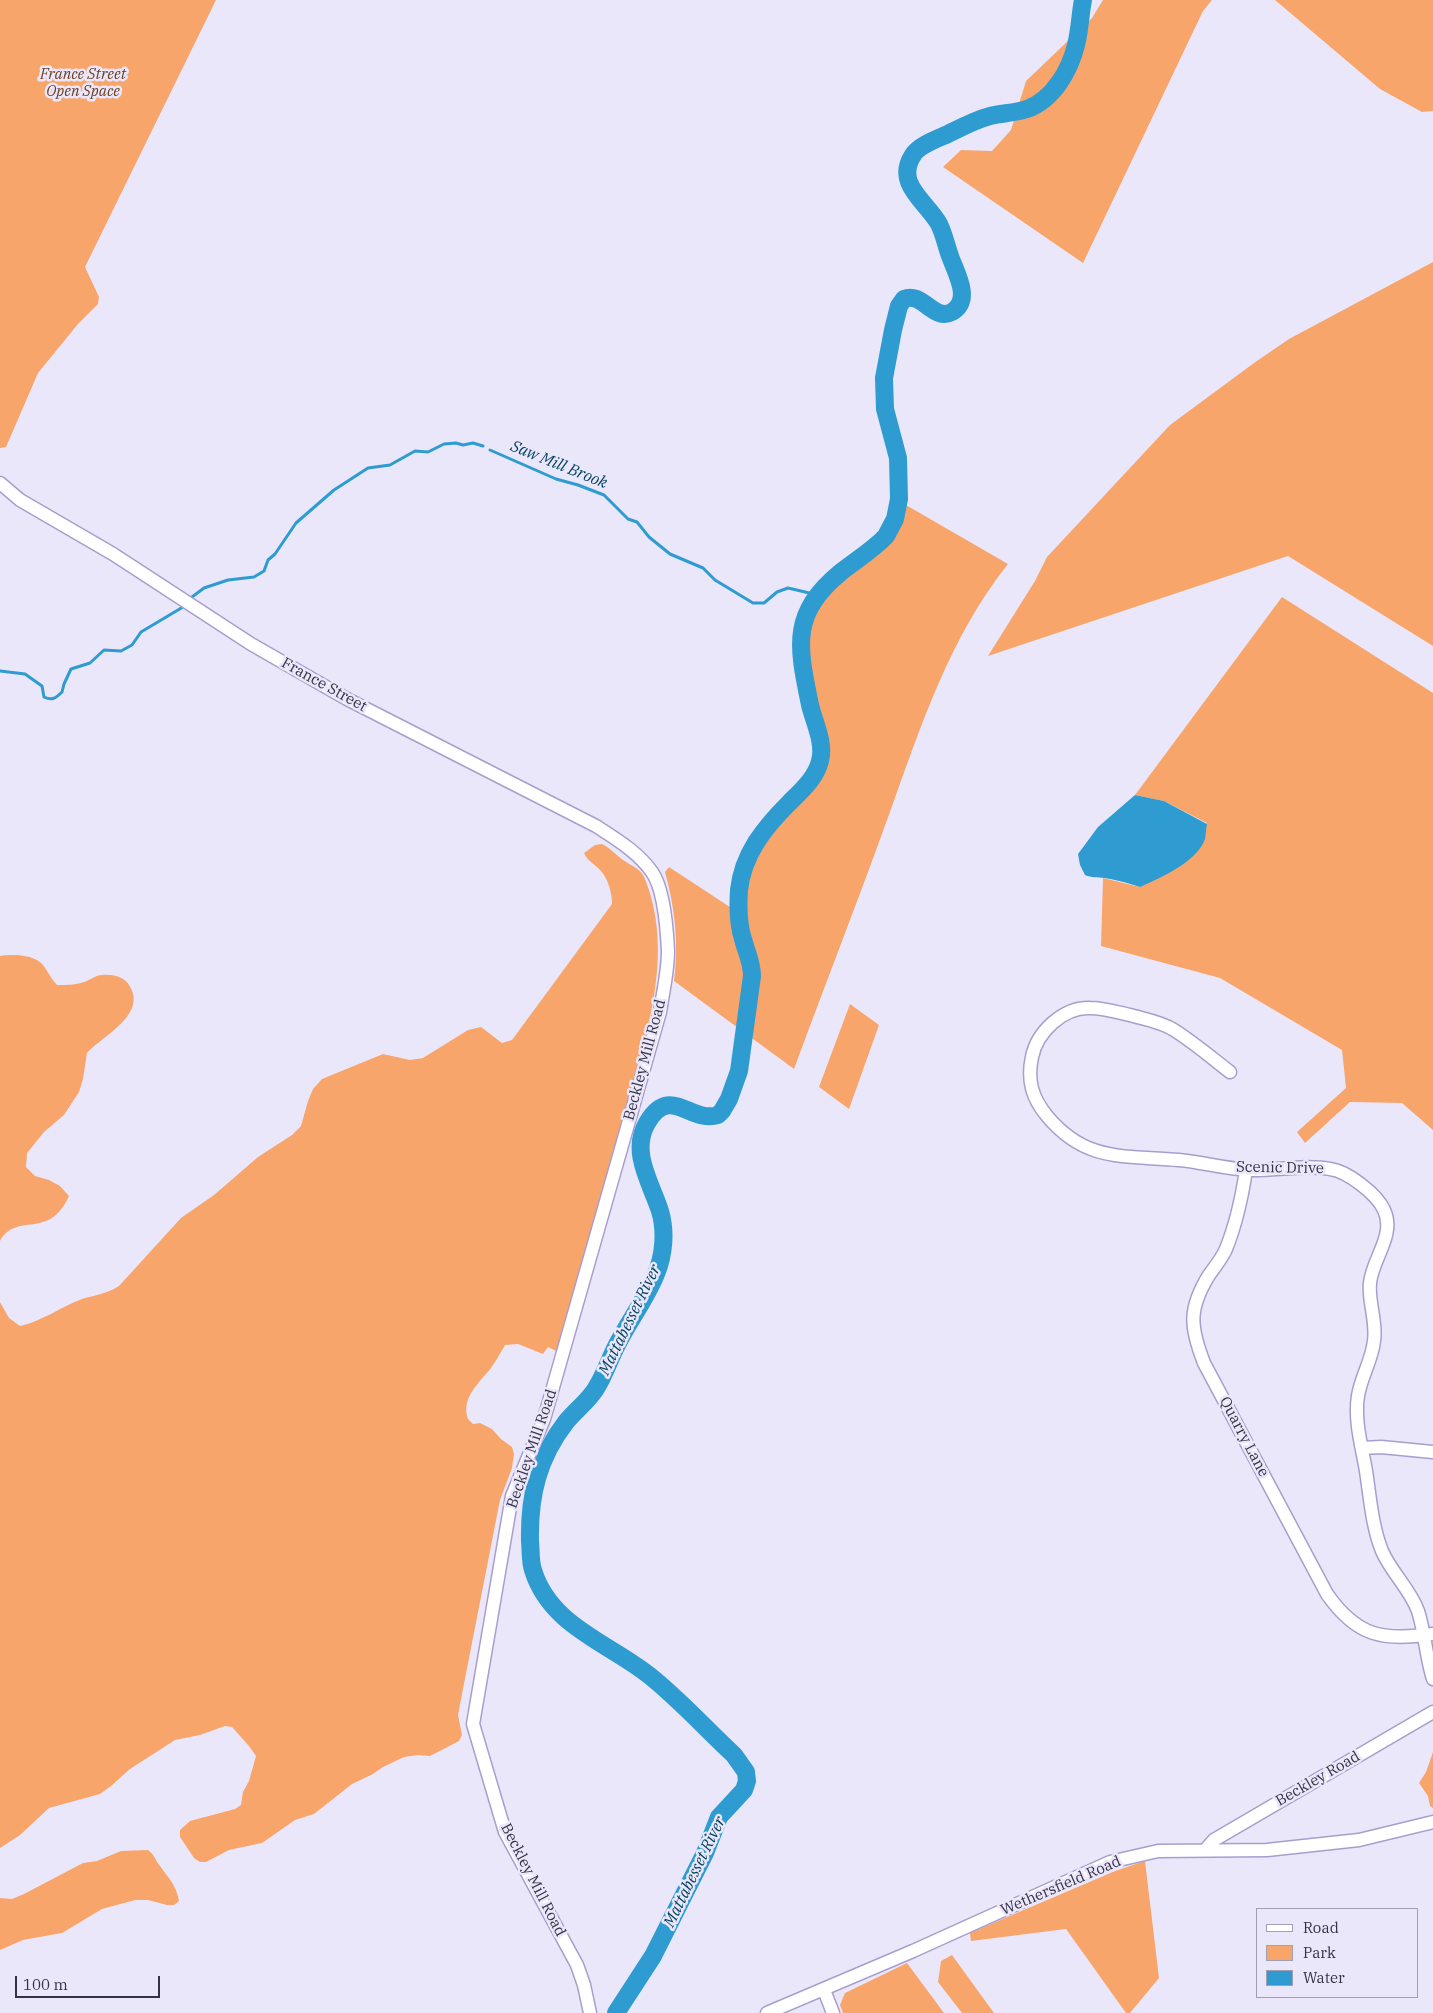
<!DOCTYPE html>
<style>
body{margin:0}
#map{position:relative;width:1433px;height:2013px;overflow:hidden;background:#ebe7fb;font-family:"IBM Plex Serif",serif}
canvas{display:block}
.legend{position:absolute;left:1256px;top:1908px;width:162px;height:90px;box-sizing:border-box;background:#ebe7fb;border:1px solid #a39fb2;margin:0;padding:6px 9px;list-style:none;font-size:15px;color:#363245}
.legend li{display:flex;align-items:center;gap:10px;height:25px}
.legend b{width:25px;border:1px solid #a39fb2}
.scale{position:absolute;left:15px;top:1976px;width:145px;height:22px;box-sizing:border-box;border:2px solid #363245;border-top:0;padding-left:6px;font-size:15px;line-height:18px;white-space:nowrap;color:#363245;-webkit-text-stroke:4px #ebe7fb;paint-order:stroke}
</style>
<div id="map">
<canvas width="1433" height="2013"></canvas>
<ul class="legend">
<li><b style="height:6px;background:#fff"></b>Road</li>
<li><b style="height:14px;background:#f8a56c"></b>Park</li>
<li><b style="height:14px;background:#2e9cd1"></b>Water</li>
</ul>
<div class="scale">100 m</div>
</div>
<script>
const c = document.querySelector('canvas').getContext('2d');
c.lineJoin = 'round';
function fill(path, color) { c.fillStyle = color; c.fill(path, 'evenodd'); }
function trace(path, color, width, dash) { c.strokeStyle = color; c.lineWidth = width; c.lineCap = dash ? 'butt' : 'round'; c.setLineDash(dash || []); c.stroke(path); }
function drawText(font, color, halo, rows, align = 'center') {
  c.font = font + ' "IBM Plex Serif",serif'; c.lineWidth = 5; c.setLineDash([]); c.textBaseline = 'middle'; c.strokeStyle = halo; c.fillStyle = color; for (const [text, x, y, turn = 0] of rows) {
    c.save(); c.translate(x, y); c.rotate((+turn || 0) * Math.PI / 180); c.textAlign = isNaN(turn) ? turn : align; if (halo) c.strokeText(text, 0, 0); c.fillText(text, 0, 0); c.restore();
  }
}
const green = new Path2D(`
 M0,0H216L85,267L99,297L98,304L78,324L38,373L6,447L0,448Z
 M1103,0H1212L1203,11L1083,263L943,167L961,150L992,151L1011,130L1026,81L1092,18Z
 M1275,0H1433V111L1422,112L1380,89Z
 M1433,262V646L1288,556L988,656L1035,581L1047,557L1170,425L1254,363L1289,339Z
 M899,501L1008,564C950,637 922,723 891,809C860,896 826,982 794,1069L674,981C679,944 675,908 665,872L669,867L739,913C737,863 757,835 791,801C803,789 818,776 821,758C823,746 817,734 814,722C805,687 790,636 811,604C837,565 896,551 899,501Z
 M1282,597L1433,693V1130L1402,1103L1350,1102L1305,1143L1297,1132L1346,1088L1342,1050L1220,978L1101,946L1103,878L1140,887L1207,823L1164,801L1135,795Z
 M602,844C610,848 615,854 623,860C631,866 641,868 645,879C677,960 642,1046 621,1126C601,1201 580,1276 558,1352L548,1347L543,1354L518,1344L505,1345C501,1352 496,1361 491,1368C478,1384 461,1398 468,1419L473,1424L480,1423L492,1429L501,1439L512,1447L514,1454L512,1468L500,1500L462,1694L458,1715L462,1735L459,1741L430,1756L418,1755L404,1757L383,1767L373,1774L352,1784L314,1814L295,1820L262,1843L229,1850L206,1862H200L194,1858L180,1837V1830L190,1821L235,1809L241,1805L243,1792L249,1781L256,1756L249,1746L232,1727L225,1726L200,1735L175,1740L130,1769L111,1786L100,1794L49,1808L20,1835L0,1848V1302L9,1318L20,1326C43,1321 60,1307 82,1299C95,1295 107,1294 119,1286L181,1218L214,1195L258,1157L292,1135L301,1126L308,1101L313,1089L322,1079L383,1054L410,1060L423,1058L468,1030L481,1027L502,1043L512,1040L612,904C612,893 608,878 600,870C594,863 588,862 584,853L595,845Z
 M0,956C12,954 34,954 43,965C48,972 51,978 57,985C67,985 75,985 84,982C90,980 96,975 102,975C111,974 124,976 129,985C148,1014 104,1035 87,1053L83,1079L79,1092L64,1115L44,1132L27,1153L26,1167L35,1176L49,1180L60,1186L69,1196C49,1241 17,1211 0,1241Z
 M850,1004L879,1025L849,1109L819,1087Z
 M1433,1752V1808L1430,1806L1428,1796L1419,1783L1426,1772Z
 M148,1850C155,1855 155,1860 160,1866C169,1879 176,1884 179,1901L174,1905H167L148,1900H135L102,1909L62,1933L23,1940L0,1950V1898L12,1899L24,1894L83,1863L97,1861L121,1851Z
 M1145,1861L1159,1978L1130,2013H1126L1066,1929L971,1941L970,1933L1115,1871Z
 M952,1955L994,2013H962L938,1982L941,1961Z
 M907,1963L944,2013H843L840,2005L845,1993Z`);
const water = new Path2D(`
 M1135,795L1164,801L1207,824C1206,828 1206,834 1205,839C1197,862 1160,878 1140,887C1128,883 1117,880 1105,878C1097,877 1092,878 1085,875L1080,865L1078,854L1098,827Z`);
const stream = new Path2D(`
 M490,450L556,479L578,485L604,495L628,519L637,522L649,537L670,554L703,568L715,580L753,603H764L777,592L788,588L818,595
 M192,597L204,588L228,580L254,577L264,571L268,560L275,554L296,523L334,490L368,468L390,465L415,451L428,452L444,444L456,443L463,445L473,443L483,446
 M0,671L25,674L42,686L44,697C52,701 56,698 62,692L64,684L71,669L90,663L104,650L121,651L132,645L141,632L183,607`);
const river = new Path2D(`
 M616,2013L653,1956L705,1853L719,1817L744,1790L747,1781L746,1772L734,1755C706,1729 680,1700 650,1676C609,1643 550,1626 533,1570C530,1561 531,1551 530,1541C529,1496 538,1458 566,1422C575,1411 587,1402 595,1390C605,1375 610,1357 619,1341C631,1318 647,1297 656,1274C664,1255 666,1231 660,1211C651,1183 630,1152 647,1123C670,1083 690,1124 718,1115L722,1111L729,1099L739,1071L752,976C752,962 746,951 743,939C738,924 738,905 739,890C743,854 764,828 789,803C801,791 816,778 820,761C825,743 814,722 810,705C798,646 790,614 841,572C856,560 873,550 886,536L895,519L899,499L898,458L885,409L884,378L893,330L899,306L904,299C922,291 934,322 952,312C973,300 955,271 950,256C946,245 944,234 939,224C927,202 894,184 913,155C919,145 937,139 948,134C962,127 975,120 990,116C1002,113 1015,113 1027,109C1053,100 1070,70 1076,45C1080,30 1080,15 1083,0`);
const minor = new Path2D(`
 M0,483L20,500L113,554L251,644L347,699L596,826C616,839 638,852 652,872C664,889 667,930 668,951C668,971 663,992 660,1012L544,1419L512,1496L473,1724L505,1832L577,1965L584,1985L590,2013
 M1230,1072C1212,1058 1193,1042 1174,1030C1162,1022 1144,1019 1130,1015C1117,1012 1103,1008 1090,1008C1063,1007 1037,1032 1032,1057C1027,1080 1032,1098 1047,1116C1086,1163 1125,1155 1179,1160C1202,1162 1225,1169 1249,1170C1274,1171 1305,1164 1330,1169C1347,1171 1377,1194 1384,1210C1396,1235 1372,1259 1370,1283C1368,1302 1377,1321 1374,1341C1372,1360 1361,1377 1358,1396C1354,1421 1362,1447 1366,1471C1370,1497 1372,1526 1382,1551C1391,1572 1410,1589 1418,1611C1425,1633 1426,1657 1433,1679
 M1246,1170C1242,1197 1236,1224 1226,1249C1222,1258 1215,1267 1209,1275C1188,1309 1190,1327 1204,1363L1327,1594C1357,1637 1383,1641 1433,1634
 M1362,1448L1381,1447L1433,1452
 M1206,1849L1214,1840L1433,1712
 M824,1990L833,2013
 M767,2013L913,1951L1110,1862L1158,1851L1267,1850L1359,1840L1433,1822`);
const parkNames = [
 ["France Street",83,75],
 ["Open Space",83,92]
];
const streetNames = [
 ["France Street",324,685,29],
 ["Beckley Mill Road",645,1060,-75],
 ["Scenic Drive",1280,1168,1],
 ["Quarry Lane",1244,1437,62],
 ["Beckley Mill Road",532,1449,-71],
 ["Beckley Road",1318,1779,-30],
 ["Beckley Mill Road",533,1880,63],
 ["Wethersfield Road",1061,1886,-23]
];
const waterNames = [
 ["Saw Mill Brook",559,465,22],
 ["Mattabesset River",630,1320,-64],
 ["Mattabesset River",695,1872,-64]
];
fill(green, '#f8a56c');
fill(water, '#2e9cd1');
trace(stream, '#2e9cd1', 3);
trace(river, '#2e9cd1', 18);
trace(minor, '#a89ecd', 15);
trace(minor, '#fff', 12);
drawText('italic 15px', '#6b4022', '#ebe7fb', parkNames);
drawText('15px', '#363245', '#ebe7fb', streetNames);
drawText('italic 16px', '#03425e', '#ebe7fb', waterNames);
</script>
